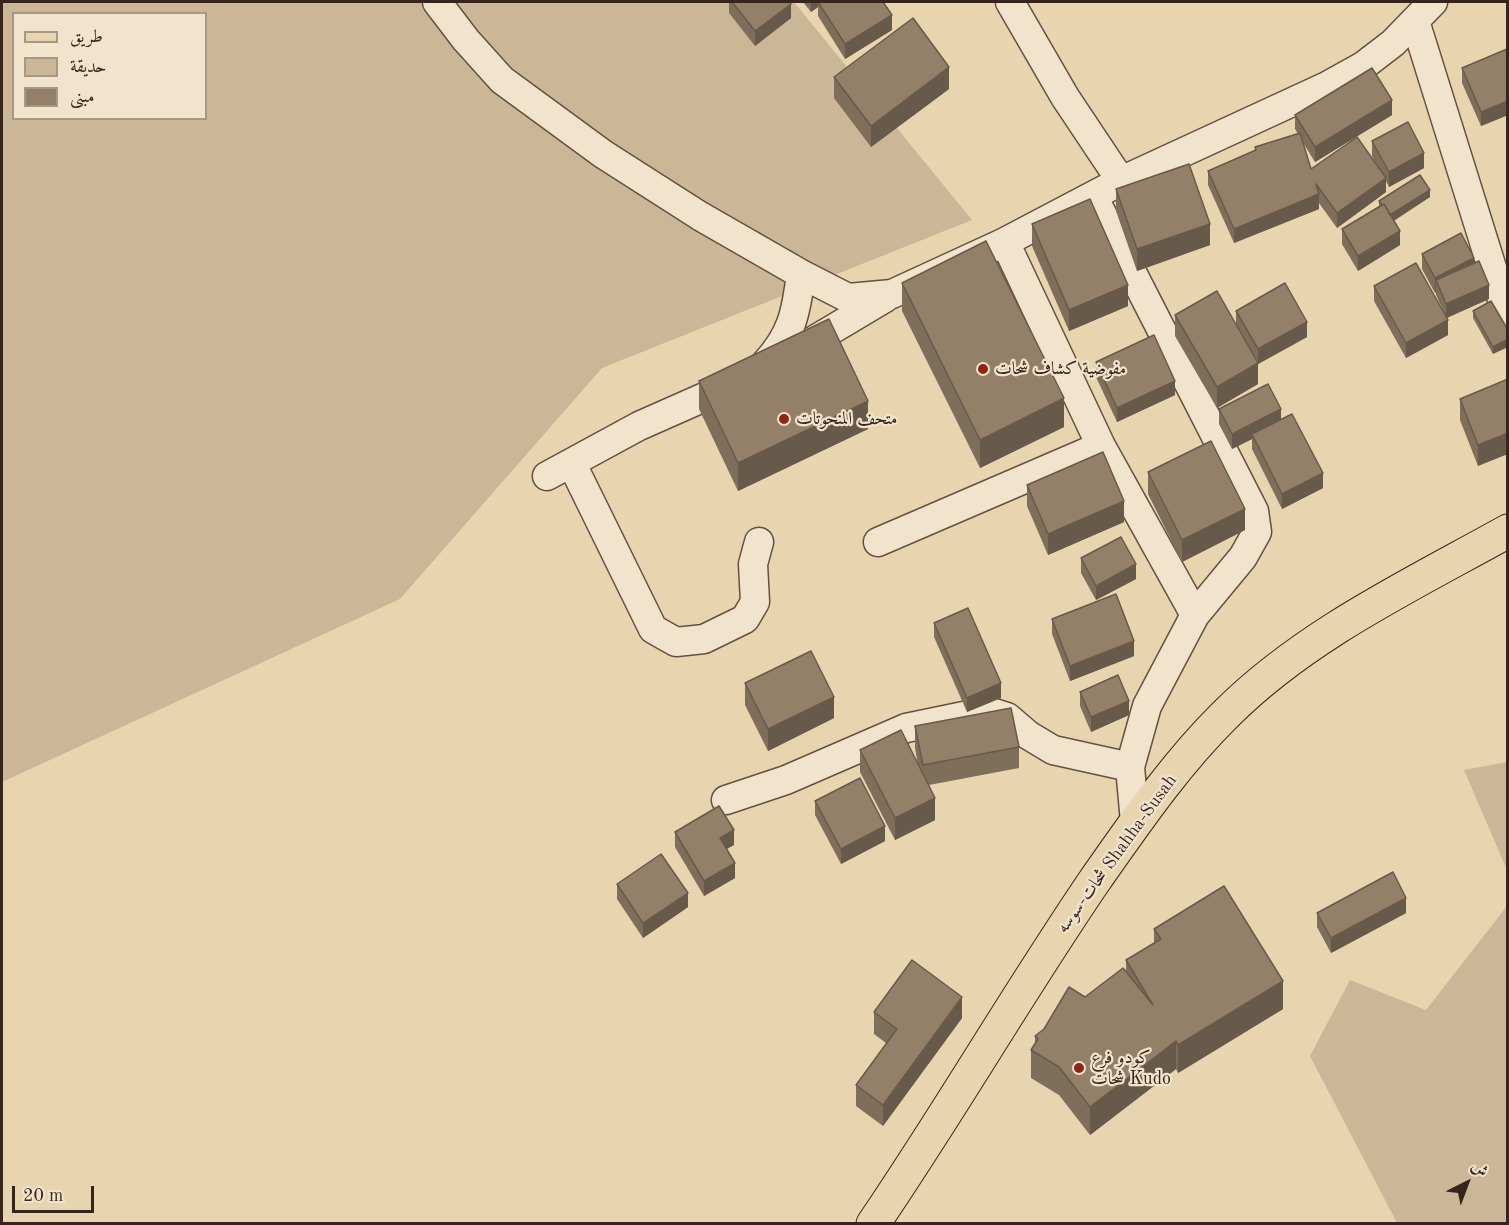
<!DOCTYPE html>
<meta charset="utf-8">
<style>
body{margin:0}
#map{position:relative;width:1509px;height:1225px;overflow:hidden;background:#e9d4b0;font-family:"Old Standard TT",Amiri,serif}
canvas{display:block}
.frame{position:absolute;inset:0;border:3px solid #37241d;pointer-events:none}
.legend{position:absolute;left:12px;top:12px;width:195px;height:108px;box-sizing:border-box;background:#f1e3cc;border:2px solid #a79786;margin:0;padding:8px 10px;list-style:none;font-size:18px;color:#37241d}
.legend li{display:flex;align-items:center;gap:12px;height:30px}
.legend b{width:30px;border:2px solid #a79786}
.north{position:absolute;left:1437px;top:1153px;width:60px;height:60px;-webkit-text-stroke:4px #f1e3cc;paint-order:stroke;rotate:42deg;font-size:16px;font-weight:700;line-height:24px;text-align:center;color:#37241d}
.north::after{content:'';display:block;margin:auto;width:21px;height:27px;background:#37241d;clip-path:polygon(50% 0,100% 100%,50% 72%,0 100%)}
.scale{position:absolute;left:12px;top:1186px;width:82px;height:27px;box-sizing:border-box;border:3px solid #37241d;border-top:0;padding-left:8px;font-size:18px;line-height:21px;white-space:nowrap;color:#37241d;-webkit-text-stroke:4px #f1e3cc;paint-order:stroke}
</style>
<div id="map">
<canvas width="1509" height="1225"></canvas>
<div class="frame"></div>
<ul class="legend">
<li><b style="height:8px;background:#e9d4b0"></b>طريق</li>
<li><b style="height:16px;background:#cbb697"></b>حديقة</li>
<li><b style="height:16px;background:#948069"></b>مبنى</li>
</ul>
<div class="north">ش</div>
<div class="scale">20 m</div>
</div>
<script>
const c = document.querySelector('canvas').getContext('2d');
c.lineJoin = 'round';
function fill(path, color) { c.fillStyle = color; c.fill(path, 'evenodd'); }
function trace(path, color, width, dash) { c.strokeStyle = color; c.lineWidth = width; c.lineCap = dash ? 'butt' : 'round'; c.setLineDash(dash || []); c.stroke(path); }
function drawText(font, color, halo, rows, align = 'center') {
  c.font = font + ' "Old Standard TT",Amiri,serif'; c.lineWidth = 4.5; c.setLineDash([]); c.textBaseline = 'middle'; c.strokeStyle = halo; c.fillStyle = color; for (const [text, x, y, turn = 0] of rows) {
    c.save(); c.translate(x, y); c.rotate((+turn || 0) * Math.PI / 180); c.textAlign = isNaN(turn) ? turn : align; if (halo) c.strokeText(text, 0, 0); c.fillText(text, 0, 0); c.restore();
  }
}
const green = new Path2D(`
 M2,2H794L972,220L602,368L400,599L2,782ZM14,14H206V118H14Z
 M1507,762H1508L1507,870L1464,770Z
 M1507,906V1223H1397L1310,1056L1350,980L1426,1010Z`);
const minor = new Path2D(`
 M437,2L466,40L502,80L603,154L700,216L801,274L848,298L892,294L1005,242L1121,181L1327,86L1363,66L1393,43L1433,2
 M1010,2L1065,97L1121,181
 M1415,21L1508,319
 M1093,196L1254,511L1257,532L1243,557L1195,615L1147,706L1130,767L1135,822
 M1005,242L1101,446L1195,615
 M801,348L885,298
 M765,364C792,335 796,313 801,274
 M572,464L653,629L676,642L704,639L745,619L755,602L753,564L759,542
 M547,476L639,426L734,384
 M878,542L1101,446
 M726,800L786,780L906,728L988,711L1007,717L1028,735L1053,750L1130,767`);
const primary = new Path2D(`
 M873,1224C950,1111 1018,993 1095,880C1135,823 1176,763 1226,714C1305,635 1411,585 1508,531`);
const wall = new Path2D(`
 M729,2H790L791,18L755,46L729,13Z
 M803,2H883L892,30L845,59L818,16V7L811,12Z
 M1508,51V115L1481,126L1462,83V68Z
 M834,77L949,89L871,147L834,98Z
 M1295,115H1392L1315,162L1302,141L1311,169L1378,167L1372,156V141L1424,168L1389,187L1386,181V192L1337,228L1319,203V209L1234,243L1208,185V171L1255,150V147L1298,134L1295,129Z
 M1116,189L1210,245L1137,271L1116,211Z
 M1430,197L1394,221L1400,245L1358,271L1342,244V229L1379,206V201Z
 M1032,224L1128,306L1069,331L1032,246Z
 M1422,254L1474,264L1489,299L1447,318L1448,335L1406,358L1374,301V286L1446,317L1436,295V292L1435,293L1422,269Z
 M902,283L1064,427L980,468L902,311Z
 M1236,311L1307,337L1258,364V384L1217,408L1175,336V315L1236,325Z
 M1473,311L1508,330L1493,354L1473,318Z
 M1096,362L1175,395L1117,422L1096,377Z
 M1508,379L1478,466L1460,420V399Z
 M699,381L868,429L738,491L699,409Z
 M1219,409L1281,419L1323,488L1282,509L1252,449V439L1232,449L1219,424Z
 M1148,472L1245,530L1182,562L1148,494Z
 M1027,485L1124,522L1048,555L1027,506Z
 M1081,558L1136,579L1096,600L1081,573Z
 M1052,619L1134,656L1070,681L1052,634Z
 M934,623L1001,698L967,712L934,637Z
 M745,683L834,718L768,751L745,705Z
 M1080,692L1129,715L1091,732L1080,706Z
 M915,726L1019,747V768L929,785L935,820L895,840L860,772V750L918,765L915,748Z
 M815,801L885,841L841,864L815,815Z
 M675,832L734,845L727,849L735,878L704,896L675,847Z
 M617,884L688,907L643,938L617,899Z
 M1317,913H1406L1331,953L1317,927Z
 M1154,929L1283,1009L1178,1073L1176,1069L1090,1135L1059,1095L1031,1078V1050L1035,1044V1036L1085,997L1126,970V960L1154,943Z
 M874,1012L962,1018L883,1126L856,1106V1085L886,1043L874,1034Z`);
const shadedWall = new Path2D(`
 M811,2H818V7L811,12Z
 M791,4V18L755,46V31Z
 M892,15V30L845,59V44Z
 M949,67V89L871,147V126Z
 M1392,100V115L1315,162V147Z
 M1508,101V115L1481,126V112Z
 M1424,153V168L1389,187V172Z
 M1386,178V192L1337,228V213Z
 M1430,190V197L1389,223V216Z
 M1319,194V209L1234,243V229Z
 M1210,224V245L1137,271V249Z
 M1400,231V245L1358,271V256Z
 M1474,258V272L1436,280V292L1435,293V278Z
 M1128,285V306L1069,331V310Z
 M1489,285V299L1446,318V304Z
 M1448,320V335L1406,358V343Z
 M1307,322V337L1258,364V349Z
 M1508,339V347L1493,354V347Z
 M1258,363V384L1217,408V387Z
 M1175,381V395L1117,422V408Z
 M1064,398V427L980,468V440Z
 M868,401V429L738,491V463Z
 M1281,409V424L1252,434V439L1232,449V434Z
 M1508,433V454L1478,466V445Z
 M1323,473V488L1282,509V494Z
 M1124,501V522L1048,555V534Z
 M1245,509V530L1182,562V540Z
 M1136,564V579L1096,600V586Z
 M1134,641V656L1070,681V666Z
 M1001,683V698L967,712V698Z
 M834,697V718L768,751V729Z
 M1129,701V715L1091,732V717Z
 M935,798V820L895,840V818Z
 M885,826V841L841,864V849Z
 M734,830V845L720,852V838Z
 M735,863V878L704,896V881Z
 M688,893V907L643,938V923Z
 M1406,898V913L1331,953V938Z
 M1283,981V1009L1178,1073V1045Z
 M962,997V1018L883,1126V1105Z
 M1176,1041V1069L1090,1135V1107Z`);
const building = new Path2D(`
 M732,2H790L791,4L755,31Z
 M818,2H883L892,15L845,44Z
 M913,18L949,67L871,126L834,77Z
 M1507,49L1508,101L1481,112L1462,68Z
 M1372,68L1392,100L1315,147L1295,115Z
 M1408,122L1424,153L1389,172L1372,141Z
 M1300,133L1311,169L1357,137L1386,178L1337,213L1316,184L1319,194L1234,229L1208,171L1256,150L1255,147Z
 M1189,164L1210,224L1137,249L1116,189Z
 M1420,175L1430,190L1390,215L1384,204L1382,205L1379,201Z
 M1090,199L1128,285L1069,310L1032,224Z
 M1384,204L1400,231L1358,256L1342,229Z
 M1461,233L1474,258L1435,278L1422,254Z
 M986,241L1064,398L980,440L902,283Z
 M1479,261L1489,285L1446,304L1436,280Z
 M1416,263L1448,320L1406,343L1374,286Z
 M1285,283L1307,322L1258,349L1236,311Z
 M1217,291L1258,363L1217,387L1175,315Z
 M1491,301L1508,330V339L1493,347L1473,311Z
 M829,319L868,401L738,463L699,381Z
 M1154,335L1175,381L1117,408L1096,362Z
 M1508,379V433L1478,445L1460,399Z
 M1268,384L1281,409L1232,434L1219,409Z
 M1292,414L1323,473L1282,494L1252,434Z
 M1211,441L1245,509L1182,540L1148,472Z
 M1103,452L1124,501L1048,534L1027,485Z
 M1121,537L1136,564L1096,586L1081,558Z
 M1116,594L1134,641L1070,666L1052,619Z
 M968,608L1001,683L967,698L934,623Z
 M811,651L834,697L768,729L745,683Z
 M1118,675L1129,701L1091,717L1080,692Z
 M1011,708L1019,747L923,765L915,726Z
 M901,730L935,798L895,818L860,750Z
 M860,778L885,826L841,849L815,801Z
 M719,806L734,830L720,838L735,863L704,881L675,832Z
 M661,854L688,893L643,923L617,884Z
 M1393,872L1406,898L1331,938L1317,913Z
 M1224,886L1283,981L1178,1045L1176,1041L1090,1107L1059,1067L1031,1050L1038,1039L1035,1036L1044,1029L1069,987L1085,997L1123,968L1153,1005L1126,960L1161,939L1154,929Z
 M912,960L962,997L883,1105L856,1085L897,1029L874,1012Z`);
const markers = [
 [983,369,6,"#8f2418"],
 [784,419,6,"#8f2418"],
 [1079,1068,6,"#8f2418"]
];
const poiNames = [
 ["مفوضية كشاف شحات",995,369],
 ["متحف المنحوتات",796,419],
 ["كودو فرع",1091,1058],
 ["شحات Kudo",1091,1079]
];
const streetNames = [
 ["شحات-سوسه Shahha-Susah",1117,854,-54]
];
fill(green, '#cbb697');
trace(minor, '#645042', 31);
trace(primary, '#37241d', 35);
trace(minor, '#f1e3cc', 28);
trace(primary, '#e9d4b0', 33);
fill(wall, '#7f6e5a');
fill(shadedWall, '#685a4a');
fill(building, '#948069');
trace(building, '#685a4a', 1.5);
for (const [x, y, r, color] of markers) { const dot = new Path2D(); dot.arc(x, y, r, 0, 2 * Math.PI); c.fillStyle = color; c.fill(dot); trace(dot, '#f1e3cc', 2); }
drawText('18px', '#37241d', '#f1e3cc', poiNames, 'left');
drawText('18px', '#37241d', '#f1e3cc', streetNames);
</script>
